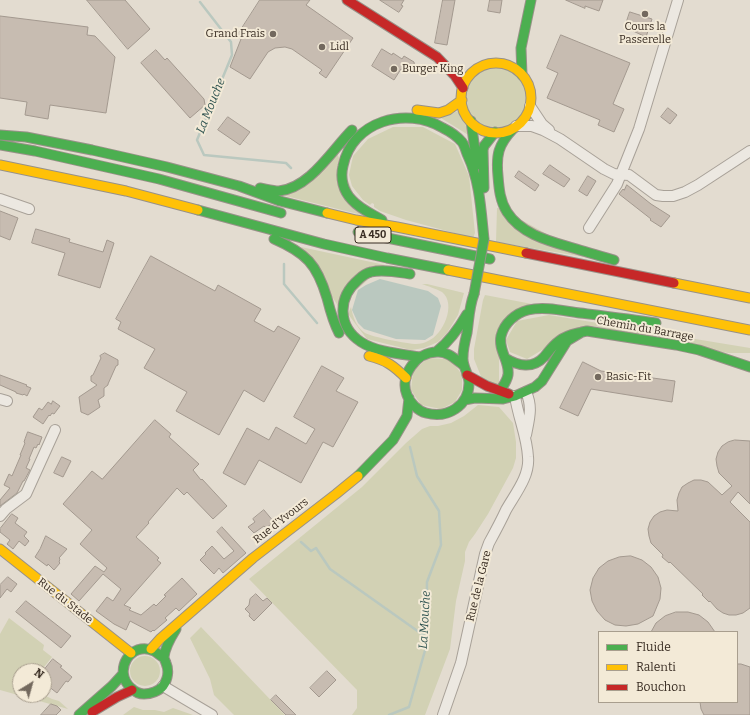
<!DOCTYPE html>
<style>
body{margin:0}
#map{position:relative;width:750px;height:715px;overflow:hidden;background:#e3dcd0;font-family:Bitter,serif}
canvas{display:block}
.legend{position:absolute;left:598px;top:631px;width:140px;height:72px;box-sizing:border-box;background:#f3ead7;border:1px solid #a89e8e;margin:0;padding:5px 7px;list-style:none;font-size:12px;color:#372b21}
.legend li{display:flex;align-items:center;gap:8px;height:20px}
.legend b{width:20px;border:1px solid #a89e8e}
.north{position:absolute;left:12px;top:663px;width:40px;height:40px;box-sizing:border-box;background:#f3ead7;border:1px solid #a89e8e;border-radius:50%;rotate:37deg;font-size:11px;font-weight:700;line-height:16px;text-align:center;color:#372b21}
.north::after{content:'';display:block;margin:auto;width:14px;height:18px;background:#73695e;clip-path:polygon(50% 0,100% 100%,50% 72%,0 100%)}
</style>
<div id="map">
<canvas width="750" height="715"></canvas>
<ul class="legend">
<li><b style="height:5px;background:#4caf50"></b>Fluide</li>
<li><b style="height:5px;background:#ffc107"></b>Ralenti</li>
<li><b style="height:5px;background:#c62828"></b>Bouchon</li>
</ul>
<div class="north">N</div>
</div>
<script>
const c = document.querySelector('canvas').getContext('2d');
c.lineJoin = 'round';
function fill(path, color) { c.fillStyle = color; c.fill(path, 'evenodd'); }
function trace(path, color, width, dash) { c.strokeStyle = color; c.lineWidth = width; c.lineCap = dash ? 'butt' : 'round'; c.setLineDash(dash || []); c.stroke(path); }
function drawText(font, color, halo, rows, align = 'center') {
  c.font = font + ' Bitter,serif'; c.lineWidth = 4; c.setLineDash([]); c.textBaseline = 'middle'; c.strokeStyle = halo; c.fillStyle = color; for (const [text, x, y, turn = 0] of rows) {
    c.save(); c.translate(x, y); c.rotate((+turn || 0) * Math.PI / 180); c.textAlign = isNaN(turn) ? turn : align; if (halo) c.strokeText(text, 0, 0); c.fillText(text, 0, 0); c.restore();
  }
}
const green = new Path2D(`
 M466 98a30 30 0 1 1 60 0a30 30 0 1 1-60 0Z
 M458,111C462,120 468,127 470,136L441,118Z
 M393,127H423L455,144L469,176L475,233L473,238L406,220L380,211L374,207V204L372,203L370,205L363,200L352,186L349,175L353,156L368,139Z
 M337,153L362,215L282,195Z
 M497,208H500L590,258L496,242Z
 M301,247L385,265L338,306Z
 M422,284H427L464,293L458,315L447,333L438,342L424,348L411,350L367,339L348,314L351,307C353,317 356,327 365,333C372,337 408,344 416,344C420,344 425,343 428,341C443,335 457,304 442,292C437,289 427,286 422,284Z
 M485,295L532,304L517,309L499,356V387L482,379L474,359V349L483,300Z
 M549,315L750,348V353H728L594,326L542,350L527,359L510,352L506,340L517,321Z
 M428,358L448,359L453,362L462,375V390L455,402L441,409L421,405L411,390L413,371Z
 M478,405L499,407L513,423L516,442V458L513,468L488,514L475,534L469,542L465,552V561L456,601L450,649L425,715H352L357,708V690L249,579L362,487L406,443L422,429L430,426H438L451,423L464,416Z
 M9,618L44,645L43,650L52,657L41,671H20V695H44L52,699L59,701L68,709L0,690V634Z
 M201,627L285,715H234L214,695L210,679L190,638Z
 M130 671a15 15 0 1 1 30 0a15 15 0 1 1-30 0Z
 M134,707L143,710H155L164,712L173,708L193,715H123Z`);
const water = new Path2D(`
 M380,279L428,291L438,298L441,306L433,335L425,340L396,339L364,329L358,323L352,310L358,290L366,285Z`);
const stream = new Path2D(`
 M200,2L231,42L232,55L197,140L204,155L286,163L291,168
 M284,264V284L317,323
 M301,542L311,551L316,548L330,569L426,637
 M389,715L409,707L426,647L427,582L441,545L439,511L417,476L410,447`);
const building = new Path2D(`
 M87,0H125L150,29L128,49Z
 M260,0H310L306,5L353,38L326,78L319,73L322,70L292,49L285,47L275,48L268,52L250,79L230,67L241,39L237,36Z
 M380,0H404L401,5L403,6L399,12Z
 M443,0H455L447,45L435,43Z
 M490,0H502L500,13L488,11Z
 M566,0H603L599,11L585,6V8Z
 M630,12L652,19L646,37L633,31L635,24L627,21Z
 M0,16L88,27L87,35L95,36L115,57L106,113L50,105L48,119L25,115L27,102L0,98Z
 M561,35L630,63L613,104L624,109L614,132L598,125L600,120L547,98L558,73L547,68Z
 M382,49L392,55L393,53L402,59L404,56L414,62L415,69L408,71L407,72L401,69L394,80L372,66Z
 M156,50L165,60L167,58L204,99L205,105L190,118L141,63Z
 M668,108L677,115L670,124L661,117Z
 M228,117L250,132L240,145L218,130Z
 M550,165L570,179L564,187L543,174Z
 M519,171L539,185L535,191L515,177Z
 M588,176L596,181L587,196L579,191Z
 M627,185L651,204L670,216L661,227L650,220L651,219L619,194L623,189L624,190Z
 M0,211L18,218L10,240L0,236Z
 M36,229L70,239L69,242L103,252L107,240L114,243L100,288L58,275L65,253L32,243Z
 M151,256L215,291L218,285L261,309L254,321L274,332L278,326L300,338L264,402L244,390L219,435L176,411L187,392L144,368L155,349L118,329L121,322L116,319Z
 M105,353L118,360V365L116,366L108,384V385L104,388V396L98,400L100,407L88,415L81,412L79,397L97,385L91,381V376L93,375L101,358L100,356Z
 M583,362L601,371L675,381L672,402L591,389L578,416L560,408Z
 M322,366L344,378L336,391L358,402L333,447L323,442L301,483L259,460L245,485L223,473L247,428L269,440L276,427L306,444L315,429L294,417Z
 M0,375L27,385L26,386L31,388L27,396L24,394L23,395L16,393V392L0,385Z
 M53,401L60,406L54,414L52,413L50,416L49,415L43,424L33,417L39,408L42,410L48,402L51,404Z
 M155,420L171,434L169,437L199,464L193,470L201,480L202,479L227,506L213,519L187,492L184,495L177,488L148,522L149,523L136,537L159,558L157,560L161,563L124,605L131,608L129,610L141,615L154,604L156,606L166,596L164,595L182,578L197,594L179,611L176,608L165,618L167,620L154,631L153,630L151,632L130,621L126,630L114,624L96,611L107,597L113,601L121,589L103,574L79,601L71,594L95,566L104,572L107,568L80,544L92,530L63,504L92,471L102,479Z
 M28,432L42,437L39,445L38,444L36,448L34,447L29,459H30L26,468L30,470L24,481H23L17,493L0,506V500L10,488L4,485L9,474L12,476L21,455H20L25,443L24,442L25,439Z
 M735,440L750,441V504L738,492L730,502L750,522V608L743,613L736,615H729L723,613L717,609L710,601L709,602L702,595L703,594L670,562L669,563L662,557L663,555L651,543L649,536L648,529L650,522L654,516L660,512L667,510L678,511L677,500L679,493L682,487L688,483L694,480H701L708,482L722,495L723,494L732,486L719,473L717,466L716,459L718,452L722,446L728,442Z
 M62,457L71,461L63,477L54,473Z
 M264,510L274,522L266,528L264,526L254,533L248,527L255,522L253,519Z
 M12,514L18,518L15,523L27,532L24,536L29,541L25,546L19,541L13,549L7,544L10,540L0,532V529Z
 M222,527L246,553L223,573L219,568L214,574L200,560L206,554L205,553L212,546L224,559L234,551L217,532Z
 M46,536L67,549L59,558L60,559L59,562L60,563L54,570L48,564L47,566L35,557L40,549Z
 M631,556L642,560L651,567L658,577L661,588L660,599L653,616L638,624L626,626L615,625L605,620L597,611L592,601L590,590L593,578L599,568L608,561L619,557Z
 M8,577L17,584L11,592L7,589L0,598V585Z
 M256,594L263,601L267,598L272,603L254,621L249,616L250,614L245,609L249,605L250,599Z
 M26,601L71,636L61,648L16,612Z
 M676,612H688L699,615L708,622L715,632H651L656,623L665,616Z
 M53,659L62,666L60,667L72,677L68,682L66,681L57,693L48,686L49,684L44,680V670Z
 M737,664H741L750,667V715H704L701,709L700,702H737Z
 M327,671L336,680L319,697L310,688Z
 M276,695L296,715H286L271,700Z
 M51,704L57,706L61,710L56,715H41Z`);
const street = new Path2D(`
 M530,106L542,124L549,130
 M516,126H532L543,130L560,139L604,169L614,174L629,175L656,195L663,196H673L685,192L698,185L750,151
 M0,199L29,209
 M589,228L617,184L639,129L678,0
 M526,392C533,407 529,419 526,435
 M0,399L7,401
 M0,516L6,509L26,494L55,430
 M163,686L212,715
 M443,715L461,663L485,554L489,543C495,532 501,521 506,510C515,494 530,476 528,457C527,436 518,417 515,396`);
const fast = new Path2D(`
 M522,75L521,48L531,0
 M471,121L477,165
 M513,129C498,145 496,155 498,176C499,189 500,201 507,212C521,234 549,241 573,248C586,252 600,256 614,260
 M0,135L26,137L92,150L167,167L239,186L280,201L327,213
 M0,145L35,151L159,179L281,213
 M260,188C266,189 273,191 279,191C310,188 332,150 352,130
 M484,188L483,150L484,146L495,132
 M198,210L324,244L387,258L448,270
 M382,220C372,214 360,209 352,200C343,191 340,178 343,166C352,121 406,106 443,128C449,131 457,136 462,142C465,146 466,152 468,156C480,182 481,211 484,239
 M358,232L490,259
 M274,239C306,253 317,264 327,298C330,310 333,322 339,333
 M410,274C397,272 383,269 371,272C366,273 361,277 358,280C337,298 338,327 361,342C376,352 402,354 420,357
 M437,351C450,341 459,328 467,314
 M505,358C518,366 533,369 544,357C549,351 553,345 559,341C566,335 574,334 582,332
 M463,365C455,359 447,351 437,352C416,352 399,376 407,395C410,403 418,411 426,413C447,419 469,406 469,383C469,374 462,366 463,357C463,349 465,341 467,333C469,319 469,307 474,294
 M500,391C503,386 507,381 508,375C510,361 498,351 501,336C504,323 516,313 528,310C545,306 564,311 580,313C605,316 631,319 656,323
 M464,400L475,398L503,399L515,396L535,387L542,381L567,341L582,332L587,331L676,345L699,350L750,367
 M358,476L393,440L407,416L409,398
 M164,658C161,656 157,653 154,651C131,640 112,671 131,688C135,692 138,694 144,694C151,694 159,691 163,686C168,679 169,670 166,663C165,660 164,659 164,657C165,647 171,637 176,629
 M79,715L112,686L122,675`);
const slow = new Path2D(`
 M461 98a35 35 0 1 1 70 0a35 35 0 1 1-70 0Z
 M417,110L439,113L448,110L462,100
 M0,165L126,191L198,210
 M327,213L356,220L397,227L526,253
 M448,270L750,330
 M674,283L750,298
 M369,356C386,360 394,366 406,378
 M0,549L131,653
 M151,649L160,639L253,558L336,494L358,476`);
const jam = new Path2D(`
 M347,0L437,57L455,76L463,88
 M526,253L674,283
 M467,375L487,386L509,394
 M92,712L117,697L132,690`);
const fastBridge = new Path2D(`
 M474,294L484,239`);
const markers = [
 [645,14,4,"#73695e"],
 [273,34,4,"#73695e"],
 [322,47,4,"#73695e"],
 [394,69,4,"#73695e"],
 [598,377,4,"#73695e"]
];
const shields = [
 [373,235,36]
];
const shieldNames = [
 ["A 450",373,235]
];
const poiNames = [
 ["Cours la",645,27,"center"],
 ["Passerelle",645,40,"center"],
 ["Grand Frais",265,34,"right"],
 ["Lidl",330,47],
 ["Burger King",402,69],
 ["Basic-Fit",606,377]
];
const streetNames = [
 ["Chemin du Barrage",645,329,10],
 ["Rue d'Yvours",281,521,-38],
 ["Rue de la Gare",479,586,-76],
 ["Rue du Stade",65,601,38]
];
const waterNames = [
 ["La Mouche",211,106,-68],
 ["La Mouche",425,620,-87]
];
fill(green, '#d2d1b4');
fill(water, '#bac8bf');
trace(stream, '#bac8bf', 2.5);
fill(building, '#c7bcb1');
trace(building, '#a3998f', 1);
trace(street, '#a8a198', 12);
trace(fast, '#989188', 11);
trace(slow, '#989188', 11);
trace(jam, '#989188', 11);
trace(street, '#ece8e1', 10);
trace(fast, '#4caf50', 9);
trace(slow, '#ffc107', 9);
trace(jam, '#c62828', 9);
trace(fastBridge, '#989188', 11, []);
trace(fastBridge, '#4caf50', 9);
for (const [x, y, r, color] of markers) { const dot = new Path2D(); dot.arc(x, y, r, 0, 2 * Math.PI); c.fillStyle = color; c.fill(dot); trace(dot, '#f3ead7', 1.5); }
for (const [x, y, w] of shields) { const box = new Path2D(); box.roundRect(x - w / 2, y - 8, w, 16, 3); c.fillStyle = '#f3ead7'; c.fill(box); trace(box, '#372b21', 1); }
drawText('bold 10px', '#372b21', null, shieldNames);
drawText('11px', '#372b21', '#f3ead7', poiNames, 'left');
drawText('11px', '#372b21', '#f3ead7', streetNames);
drawText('italic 12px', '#315552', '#f3ead7', waterNames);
</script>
